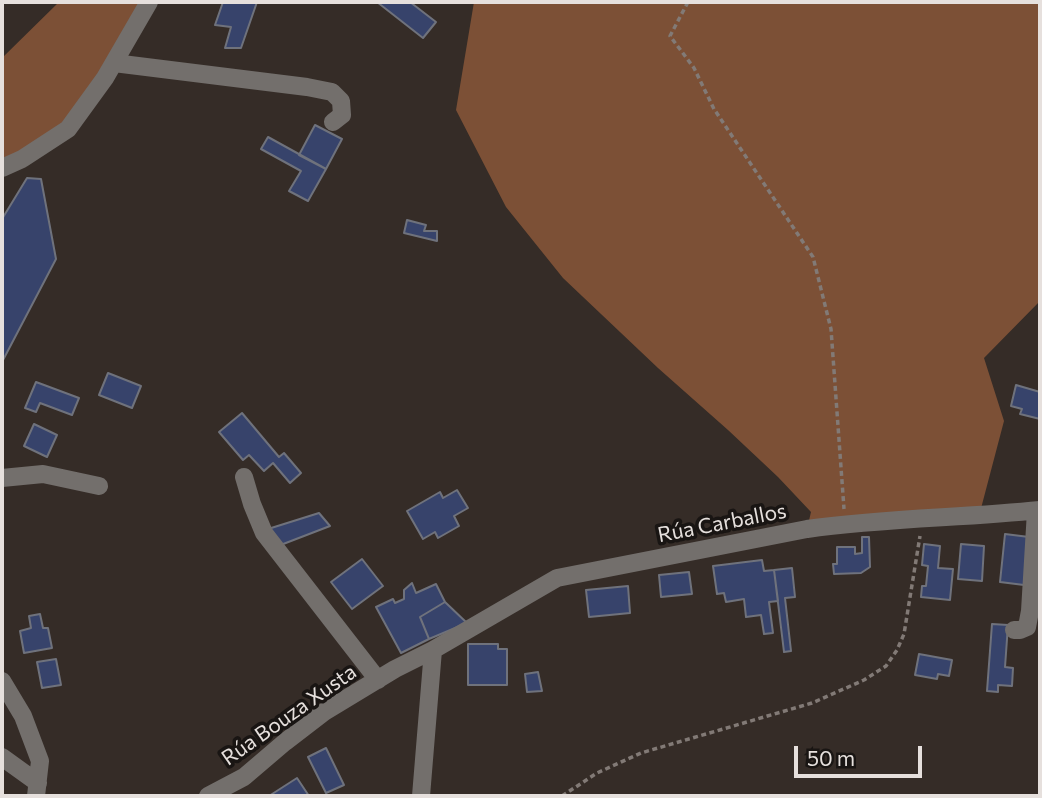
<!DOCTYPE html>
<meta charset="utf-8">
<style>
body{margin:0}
#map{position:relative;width:1042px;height:798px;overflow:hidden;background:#352c27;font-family:Commissioner,sans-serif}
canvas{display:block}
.frame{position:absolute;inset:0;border:4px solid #e6e0dd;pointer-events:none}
.scale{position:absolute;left:794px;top:746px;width:128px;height:32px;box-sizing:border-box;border:4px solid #e6e0dd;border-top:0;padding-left:9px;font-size:21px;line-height:24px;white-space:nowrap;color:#e6e0dd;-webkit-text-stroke:5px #191513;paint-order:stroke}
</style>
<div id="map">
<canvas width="1042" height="798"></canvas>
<div class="frame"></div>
<div class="scale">50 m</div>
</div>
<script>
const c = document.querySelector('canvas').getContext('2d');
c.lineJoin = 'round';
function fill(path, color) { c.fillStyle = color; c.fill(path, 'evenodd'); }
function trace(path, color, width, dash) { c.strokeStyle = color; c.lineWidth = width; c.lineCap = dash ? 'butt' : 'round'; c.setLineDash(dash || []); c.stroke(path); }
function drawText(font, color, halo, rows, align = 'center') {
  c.font = font + ' Commissioner,sans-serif'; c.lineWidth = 7; c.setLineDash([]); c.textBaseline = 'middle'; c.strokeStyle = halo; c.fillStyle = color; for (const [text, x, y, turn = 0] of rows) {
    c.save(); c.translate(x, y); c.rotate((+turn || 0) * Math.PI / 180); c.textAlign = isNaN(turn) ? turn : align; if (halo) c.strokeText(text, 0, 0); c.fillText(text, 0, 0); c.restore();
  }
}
const forest = new Path2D(`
 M59,2H149L111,69L40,147L2,168V58Z
 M474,2H1040V301L984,358L1004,421L979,516L807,529L811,512L778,477L728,430L658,368L563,278L506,207L456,110Z`);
const building = new Path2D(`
 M222,2H257L241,48H225L231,27L215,25L223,2Z
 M377,2H410L436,22L423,38Z
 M315,125L342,139L326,169L299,155Z
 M268,137L326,169L308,201L289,191L301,171L261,149Z
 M27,178L41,179L56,259L2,362V219Z
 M407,220L426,225L424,231H437V241L404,233Z
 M108,373L141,386L132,408L99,395Z
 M36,382L79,398L72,415L40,403L36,412L25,408Z
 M1016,385L1040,392V419L1020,414L1022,409L1011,406Z
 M242,413L279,457L284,453L301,473L290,483L273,463L264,471L249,455L243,460L219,432Z
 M34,424L57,435L47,457L24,446Z
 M457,490L468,508L454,516L459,526L438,538L435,532L423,539L407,511L440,492L443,498Z
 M319,513L330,526L278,546L268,529Z
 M1005,534L1029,537L1024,585L1000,582Z
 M862,537H869L870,567L861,573L834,574L833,564H837V547H855V554L862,553Z
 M924,544L940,546L938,568L953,569L950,600L921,597L922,586H926L928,566L922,565Z
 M961,544L984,546L982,581L958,579Z
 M362,559L383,586L352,609L331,582Z
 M762,560L764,571L774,570L778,601L769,602L773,633L764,634L761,615L746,617L744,599L726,602L724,593L717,594L713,566Z
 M792,568L795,597L785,598L791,651L784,652L774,570Z
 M689,572L692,594L661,597L659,575Z
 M412,583L416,593L436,584L445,602L420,617L429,639L401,653L376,607L393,599L395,603L404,599V590Z
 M628,586L630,613L589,617L586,590Z
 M445,602L467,623L429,639L420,617Z
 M40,614L43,628H48L52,648L24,653L20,631L31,628L29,616Z
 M992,624L1008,625L1005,667L1013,668L1012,686L998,685V692L987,691Z
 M468,644H498V649H507V685H468Z
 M919,654L952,660L949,676L938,674L937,679L915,675Z
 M56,659L61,685L42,688L37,662Z
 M538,672L542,691L527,692L525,674Z
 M326,748L344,785L326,793L308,757Z
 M297,778L309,796H269Z`);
const path = new Path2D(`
 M688,2L670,36L694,68L714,109L813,257L831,329L844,509
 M562,796L597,773L641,753L812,703L864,680L886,666L897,650L904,634L920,536`);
const minor = new Path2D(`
 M114,63L307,87L332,92L341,101L342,115L333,122
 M2,168L22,159L68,129L105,78L149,2
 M244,477L252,504L264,533L378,680
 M2,478L43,474L99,486
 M1014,630H1020L1027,627L1030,611L1036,511
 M2,681L23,716L40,761L36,796
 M2,757L38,783
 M208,796L244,777L285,742L324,712L395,669L433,650L557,578L807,529C884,518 963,518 1040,510
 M421,796L433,650`);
const streetNames = [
 ["Rúa Carballos",722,523,-11],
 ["Rúa Bouza Xusta",289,715,-35]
];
fill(forest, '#7c5036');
fill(building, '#37436b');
trace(building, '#6f727c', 2);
trace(path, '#827a76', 3.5, [5, 3.5]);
trace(minor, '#736f6c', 18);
drawText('21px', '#e6e0dd', '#191513', streetNames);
</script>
